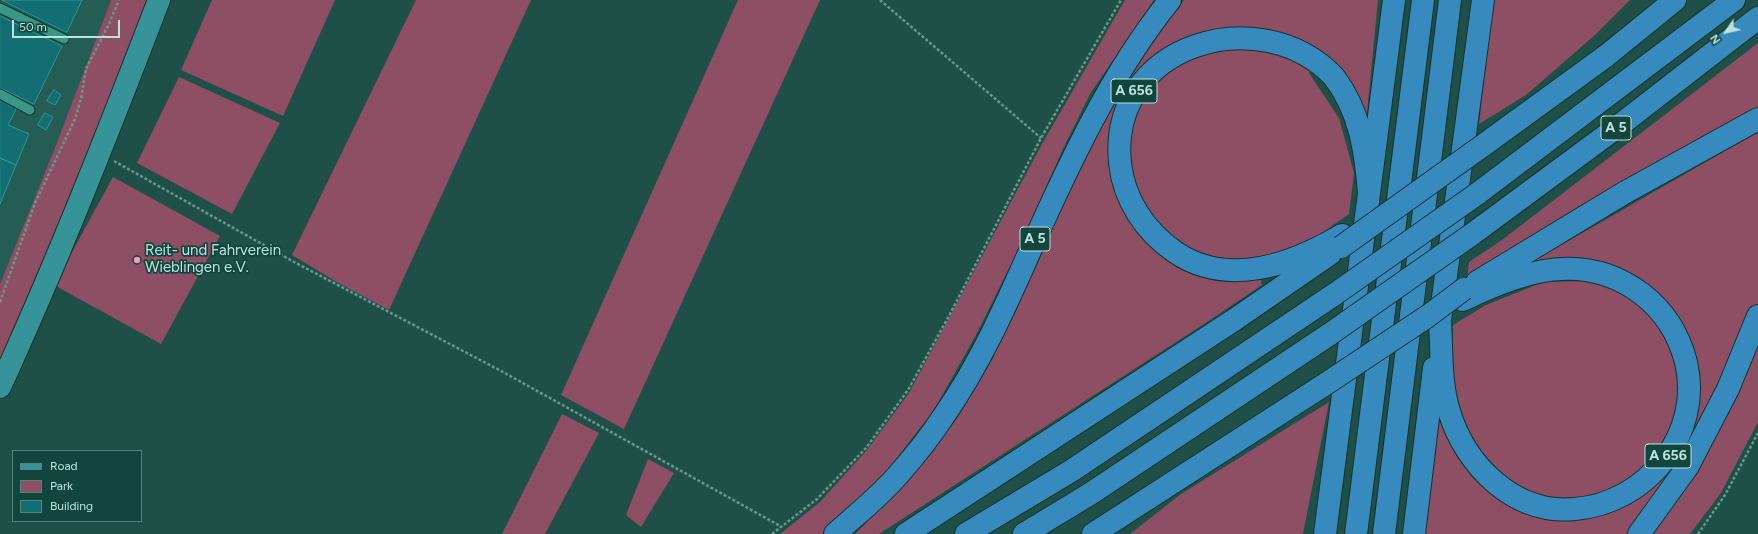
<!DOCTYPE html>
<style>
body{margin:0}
#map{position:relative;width:1758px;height:534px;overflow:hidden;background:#1e5047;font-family:Figtree,sans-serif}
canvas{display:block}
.legend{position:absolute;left:12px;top:450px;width:130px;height:72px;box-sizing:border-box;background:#11453d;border:1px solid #55857c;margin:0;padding:5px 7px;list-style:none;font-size:12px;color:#bae5db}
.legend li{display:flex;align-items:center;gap:8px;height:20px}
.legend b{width:20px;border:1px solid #55857c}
.north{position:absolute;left:1706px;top:12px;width:40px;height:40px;-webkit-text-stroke:3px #11453d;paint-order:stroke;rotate:236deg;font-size:11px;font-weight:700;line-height:16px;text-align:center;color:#bae5db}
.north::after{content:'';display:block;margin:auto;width:14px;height:18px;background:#bae5db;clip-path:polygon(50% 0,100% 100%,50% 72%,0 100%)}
.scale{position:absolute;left:12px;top:20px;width:108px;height:18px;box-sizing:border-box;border:2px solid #bae5db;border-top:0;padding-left:5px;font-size:12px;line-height:14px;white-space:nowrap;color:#bae5db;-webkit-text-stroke:3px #11453d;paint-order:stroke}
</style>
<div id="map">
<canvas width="1758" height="534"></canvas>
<ul class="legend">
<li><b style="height:5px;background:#369498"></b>Road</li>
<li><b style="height:11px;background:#8e4e63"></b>Park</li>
<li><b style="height:11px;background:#136e72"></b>Building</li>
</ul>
<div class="north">N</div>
<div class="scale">50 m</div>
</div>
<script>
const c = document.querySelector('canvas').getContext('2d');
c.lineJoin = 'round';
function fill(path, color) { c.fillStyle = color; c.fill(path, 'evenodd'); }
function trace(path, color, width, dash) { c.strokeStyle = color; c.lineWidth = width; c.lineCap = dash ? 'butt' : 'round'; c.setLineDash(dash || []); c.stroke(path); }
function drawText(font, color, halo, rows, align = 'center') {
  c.font = font + ' Figtree,sans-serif'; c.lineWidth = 3.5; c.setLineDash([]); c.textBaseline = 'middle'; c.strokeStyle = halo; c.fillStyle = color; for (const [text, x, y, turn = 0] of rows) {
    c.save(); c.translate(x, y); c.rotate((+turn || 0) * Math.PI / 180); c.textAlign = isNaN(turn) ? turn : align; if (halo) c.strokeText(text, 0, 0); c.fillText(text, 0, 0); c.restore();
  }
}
const built = new Path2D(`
 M0,0H111L54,150L0,284Z`);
const green = new Path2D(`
 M111,0H147C105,123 51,242 0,361V284L54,150Z
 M212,0H335L283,116L181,70Z
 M416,0H531L389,310L335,281L292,255Z
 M738,0H820L624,429L561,395Z
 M1125,0H1154L1090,94L1063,149L1018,250L976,335L934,410L886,472L824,534H780L820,502L867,450L909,393L1042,144Z
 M1184,0H1378L1366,123L1349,83L1324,54L1309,73L1339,118L1354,173L1349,214L1319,235L1276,254L1260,278L1262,285L1204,324L879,534H855L910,479L958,417L992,360L1048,233L1114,100L1149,45Z
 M1493,0H1630L1595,35L1526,95L1479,124Z
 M1758,43V111L1467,280L1469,262L1502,240Z
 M179,77L280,123L232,214L137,163Z
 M1758,132V422L1721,493L1690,534H1425L1440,413L1465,468L1503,502L1495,519L1512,484L1471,441L1453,391V325L1486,305L1543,282L1589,281L1538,263L1537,259Z
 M113,177L220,236L161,344L54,285Z
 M1329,402L1303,534H1130L1181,494Z
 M562,414L599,433L545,534H502Z
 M648,459L674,473L641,527L626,515Z`);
const building = new Path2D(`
 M2,0H82L67,32Z
 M0,16L62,46L34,104L0,88Z
 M54,90L61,95L55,105L47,101Z
 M0,99L17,107L8,125L29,134L16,165L0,158Z
 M45,113L53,117L46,130L38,125Z
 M0,158L16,165L0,204Z`);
const path = new Path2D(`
 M880,0L1041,138
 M114,161L294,262L503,372L782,527
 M0,302L35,203L75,119L81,99L86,69L108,26L119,0
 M772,534L817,499L866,448L908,390L950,314L1041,138L1121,0
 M1698,534L1725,495L1758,433`);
const lane = new Path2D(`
 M0,8L64,39
 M0,94L30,110`);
const secondary = new Path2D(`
 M0,387C58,260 109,130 159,0`);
const highway = new Path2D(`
 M1485,144L1606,56L1675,0
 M1477,194L1734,0
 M1342,235C1293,264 1228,288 1175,252C1145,231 1124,200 1120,163C1108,43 1261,0 1334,77C1360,111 1366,152 1369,193
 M1471,235L1620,125L1758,18
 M1477,282L1624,193L1758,119
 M1440,320L1483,0
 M1440,322C1442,351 1440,383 1449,411C1465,465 1514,515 1575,509C1647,503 1703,434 1686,362C1679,335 1664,311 1642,294C1584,250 1522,271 1463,300
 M835,534C856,515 880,496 898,475C914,457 930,437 943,417C983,360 1010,296 1038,233C1075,151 1114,70 1170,0
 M906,534L1234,320L1330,254
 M966,534L1071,471L1335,294
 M1024,534L1090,494L1330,334
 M1093,534L1324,385
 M1325,534L1394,0
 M1356,534L1423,0
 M1384,534L1450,0
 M1414,534L1434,368
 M1639,534L1688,466L1728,389L1758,316`);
const highwayBridge = new Path2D(`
 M1341,247L1485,144
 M1335,294L1477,194
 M1330,334L1471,235
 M1324,385L1428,316L1464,289`);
const markers = [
 [137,260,4,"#f09ab5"]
];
const shields = [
 [1134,91,46],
 [1616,128,30],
 [1035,239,30],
 [1668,456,46]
];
const shieldNames = [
 ["A 656",1134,91],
 ["A 5",1616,128],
 ["A 5",1035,239],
 ["A 656",1668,456]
];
const poiNames = [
 ["Reit- und Fahrverein",145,251],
 ["Wieblingen e.V.",145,268]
];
fill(built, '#235d53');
fill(green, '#8e4e63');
fill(building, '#136e72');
trace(building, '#2b979c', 1);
trace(lane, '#15332d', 11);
trace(secondary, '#15332d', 24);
trace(highway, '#15332d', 24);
trace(path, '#68968d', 2.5, [3, 2]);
trace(lane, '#369887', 9);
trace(secondary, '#369498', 22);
trace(highway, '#368abe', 22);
trace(highwayBridge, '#15332d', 24, []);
trace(highwayBridge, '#368abe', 22);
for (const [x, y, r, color] of markers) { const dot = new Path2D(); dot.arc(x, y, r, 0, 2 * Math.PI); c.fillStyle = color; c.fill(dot); trace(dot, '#11453d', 1.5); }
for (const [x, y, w] of shields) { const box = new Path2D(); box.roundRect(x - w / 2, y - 12, w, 24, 3); c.fillStyle = '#11453d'; c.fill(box); trace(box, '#bae5db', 1); }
drawText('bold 14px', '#bae5db', null, shieldNames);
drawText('15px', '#bae5db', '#11453d', poiNames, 'left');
</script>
